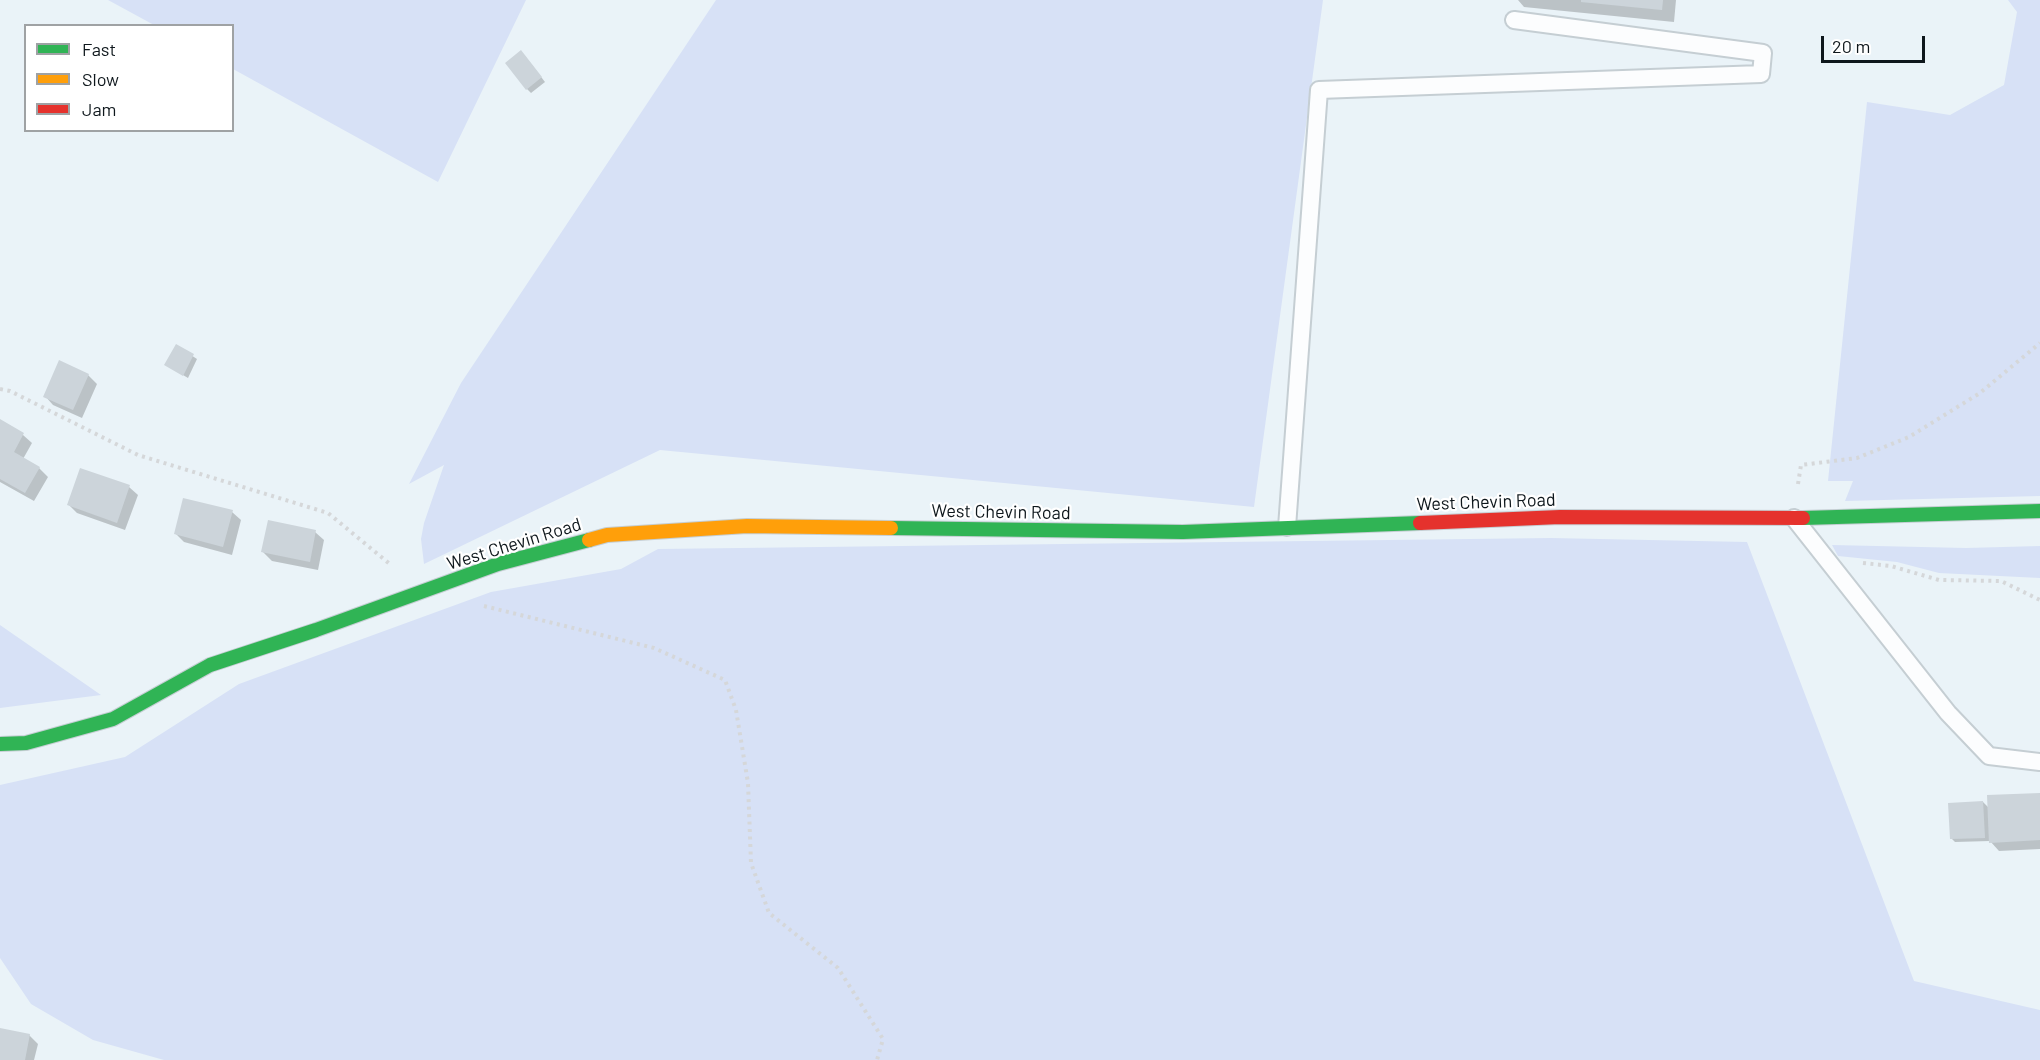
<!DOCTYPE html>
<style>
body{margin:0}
#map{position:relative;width:2040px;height:1060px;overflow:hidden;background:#eaf3f8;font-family:Barlow,sans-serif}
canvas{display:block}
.legend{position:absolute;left:24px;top:24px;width:210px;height:108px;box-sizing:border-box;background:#fff;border:2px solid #9fa2a4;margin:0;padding:8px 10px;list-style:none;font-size:18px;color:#0e171c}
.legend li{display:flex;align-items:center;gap:12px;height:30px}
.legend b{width:30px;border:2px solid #9fa2a4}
.scale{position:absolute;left:1821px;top:36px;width:104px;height:27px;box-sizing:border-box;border:3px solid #0e171c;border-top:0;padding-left:8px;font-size:18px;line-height:21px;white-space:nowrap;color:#0e171c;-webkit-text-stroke:4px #fff;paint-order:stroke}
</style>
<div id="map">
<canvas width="2040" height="1060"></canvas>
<ul class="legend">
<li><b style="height:8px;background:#30b455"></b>Fast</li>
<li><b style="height:8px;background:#ff9f0a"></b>Slow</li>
<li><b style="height:8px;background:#e5322d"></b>Jam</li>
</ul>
<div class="scale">20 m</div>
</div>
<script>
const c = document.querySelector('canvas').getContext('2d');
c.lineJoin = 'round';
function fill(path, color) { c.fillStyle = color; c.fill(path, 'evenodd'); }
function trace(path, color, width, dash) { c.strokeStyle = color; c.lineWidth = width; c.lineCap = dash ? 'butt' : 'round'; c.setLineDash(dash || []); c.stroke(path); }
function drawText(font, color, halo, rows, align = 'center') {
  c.font = font + ' Barlow,sans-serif'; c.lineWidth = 4.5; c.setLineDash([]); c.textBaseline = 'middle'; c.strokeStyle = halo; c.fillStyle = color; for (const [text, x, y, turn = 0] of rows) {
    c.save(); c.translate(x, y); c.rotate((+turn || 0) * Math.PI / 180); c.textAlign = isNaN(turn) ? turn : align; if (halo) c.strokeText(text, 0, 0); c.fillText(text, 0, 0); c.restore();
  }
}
const green = new Path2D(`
 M108,0H526L438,182L233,69L232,26L154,25Z
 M716,0H1323L1254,507L660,450L424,564L421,539L424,523L444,465L409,484L461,383Z
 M2008,0H2040V496L1845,501L1853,481H1828L1867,102L1950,115L2004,85L2017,12Z
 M1551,538L1747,542L1914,981L2040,1010V1060H164L93,1040L31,1004L0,958V785L125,757L239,684L491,592L621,569L658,549Z
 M1832,545L1966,548L2040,546V578L1939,573L1897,562L1838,556Z
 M0,625L101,695L0,708Z`);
const shadow = new Path2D(`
 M1518,0H1676L1674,22L1524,7Z
 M525,56L545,82L531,93L527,89Z
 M177,346L197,359L188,378L166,365Z
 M88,375L97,384L82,418L53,405L45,396Z
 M0,421L23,435L32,443L23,459L39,468L48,477L34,501L0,482Z
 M129,487L138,495L125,530L77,513L68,504Z
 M232,512L241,520L232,555L184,542L176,534Z
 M315,532L324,540L318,570L272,561L263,552Z
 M2040,794V849L1999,851L1990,841L1955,842L1951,838L1983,802L1989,808Z
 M0,1029L29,1035L38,1044L34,1060H0Z`);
const building = new Path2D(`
 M1581,0H1663L1662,10L1581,2Z
 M521,50L542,77L526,90L505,63Z
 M176,344L194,354L183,376L164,365Z
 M59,360L89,374L73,410L43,397Z
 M0,419L24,433L14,452L40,467L25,493L0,479Z
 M80,468L130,485L117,523L67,505Z
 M183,498L233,510L223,547L174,534Z
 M268,520L316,530L310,562L261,552Z
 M2040,793V840L1989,843L1987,795Z
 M1983,801L1985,838L1950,839L1948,803Z
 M0,1028L30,1034L25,1060H0Z`);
const path = new Path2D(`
 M0,389L10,391L138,455L328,513L391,565
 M1798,484L1801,465L1857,458L1909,437L1980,393L2040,343
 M1863,563L1891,566L1939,580L2001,581L2040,600
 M484,606L654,648L725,680L736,710L748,783L751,863L769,913L838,968L883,1039L877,1060`);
const lane = new Path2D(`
 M1794,518L1948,713L1989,756L2040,762
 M1287,527L1319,90L1761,74L1763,53L1514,20`);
const fast = new Path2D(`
 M1803,518L2040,511
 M891,528L1183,532L1420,523
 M0,744L26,743L113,719L210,665L316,630L498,564L589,540`);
const slow = new Path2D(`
 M589,540L607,535L747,526L891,528`);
const jam = new Path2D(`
 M1420,523L1560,517L1803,518`);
const streetNames = [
 ["West Chevin Road",1486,502,-2],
 ["West Chevin Road",1001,512,1],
 ["West Chevin Road",514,544,-17]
];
fill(green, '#d7e1f6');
fill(shadow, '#0003');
fill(building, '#ccd4da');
trace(lane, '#c5ced3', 20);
trace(fast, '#c5ced3', 16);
trace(slow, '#c5ced3', 16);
trace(jam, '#c5ced3', 16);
trace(path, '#d5d7d9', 4, [3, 4.5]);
trace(lane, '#fcfdfe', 16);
trace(fast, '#30b455', 14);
trace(slow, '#ff9f0a', 14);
trace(jam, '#e5322d', 14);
drawText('18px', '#0e171c', '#fff', streetNames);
</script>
